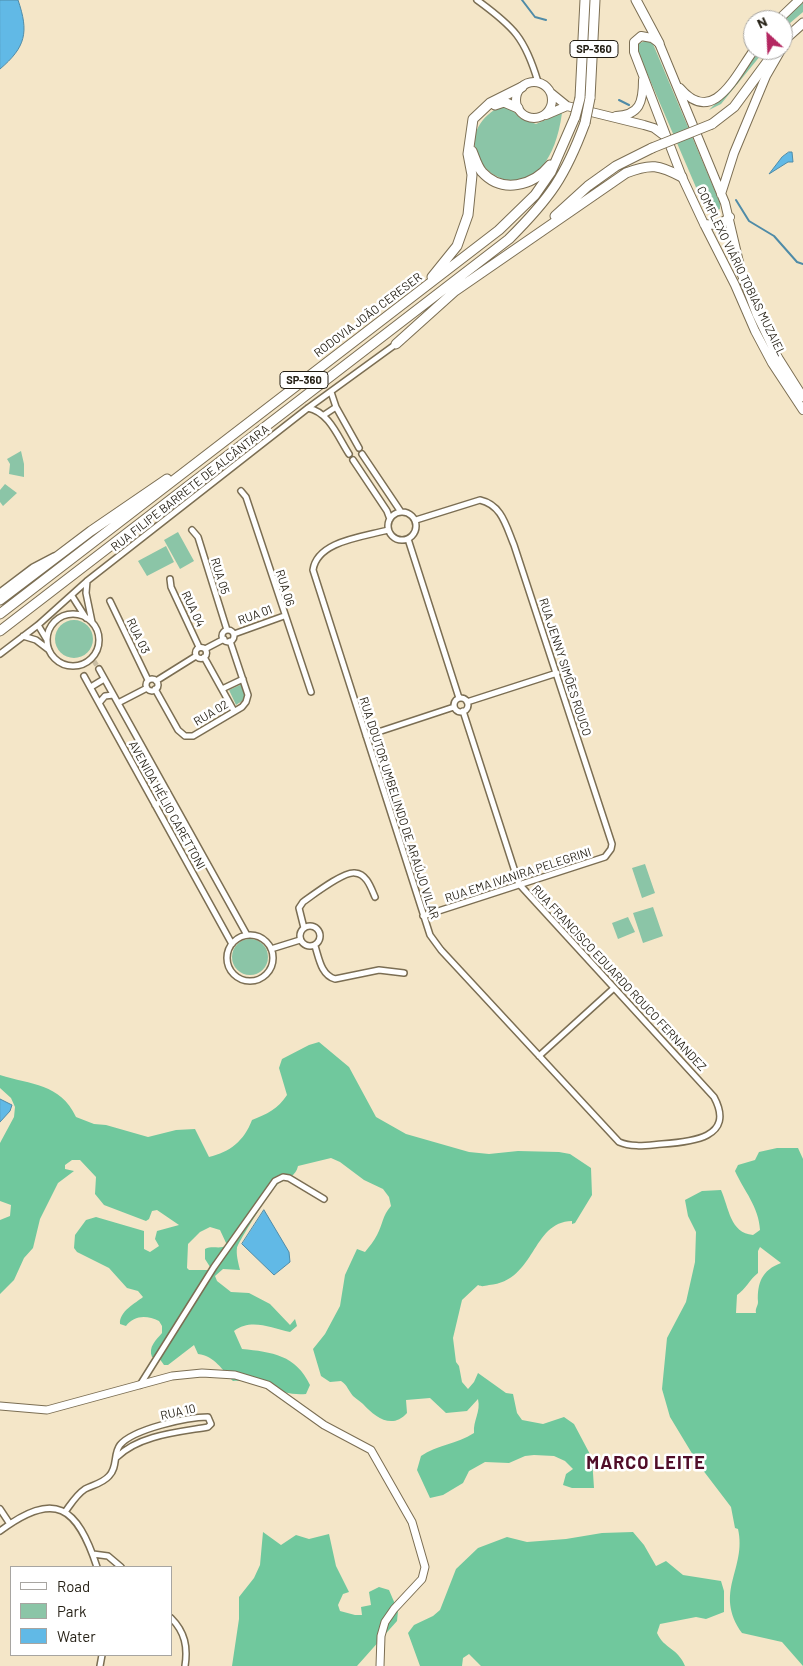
<!DOCTYPE html>
<meta charset="utf-8">
<style>
body{margin:0}
#map{position:relative;width:803px;height:1666px;overflow:hidden;background:#f4e6c8;font-family:Barlow,sans-serif}
canvas{display:block}
.legend{position:absolute;left:10px;top:1566px;width:162px;height:90px;box-sizing:border-box;background:#fff;border:1px solid #a7a5a1;margin:0;padding:6px 9px;list-style:none;font-size:15px;color:#241f14}
.legend li{display:flex;align-items:center;gap:10px;height:25px}
.legend b{width:25px;border:1px solid #a7a5a1}
.north{position:absolute;left:743px;top:10px;width:50px;height:50px;box-sizing:border-box;background:#fff;border:1px solid #a7a5a1;border-radius:50%;rotate:335deg;font-size:14px;font-weight:700;line-height:20px;text-align:center;color:#241f14}
.north::after{content:'';display:block;margin:auto;width:18px;height:22px;background:#b42761;clip-path:polygon(50% 0,100% 100%,50% 72%,0 100%)}
</style>
<div id="map">
<canvas width="803" height="1666"></canvas>
<ul class="legend">
<li><b style="height:6px;background:#fff"></b>Road</li>
<li><b style="height:14px;background:#8bc5a7"></b>Park</li>
<li><b style="height:14px;background:#61b9e6"></b>Water</li>
</ul>
<div class="north">N</div>
</div>
<script>
const c = document.querySelector('canvas').getContext('2d');
c.lineJoin = 'round';
function fill(path, color) { c.fillStyle = color; c.fill(path, 'evenodd'); }
function trace(path, color, width, dash) { c.strokeStyle = color; c.lineWidth = width; c.lineCap = dash ? 'butt' : 'round'; c.setLineDash(dash || []); c.stroke(path); }
function drawText(font, color, halo, rows, align = 'center') {
  c.font = font + ' Barlow,sans-serif'; c.lineWidth = 5; c.setLineDash([]); c.textBaseline = 'middle'; c.strokeStyle = halo; c.fillStyle = color; for (const [text, x, y, turn = 0] of rows) {
    c.save(); c.translate(x, y); c.rotate((+turn || 0) * Math.PI / 180); c.textAlign = isNaN(turn) ? turn : align; if (halo) c.strokeText(text, 0, 0); c.fillText(text, 0, 0); c.restore();
  }
}
const green = new Path2D(`
 M803,1V12L783,29V20Z
 M647,40L653,44L720,203V209L712,213L704,206L638,52V44Z
 M758,50H765L721,104L709,110L726,93Z
 M499,107H509L520,118L536,124L562,113C544,245 424,150 499,107Z
 M21,451L24,464V477L9,474L10,464L7,459Z
 M5,484L17,493L3,506L0,502V490Z
 M178,532L194,561L180,569L164,540Z
 M166,546L174,562L147,576L138,561Z
 M55 639a19 19 0 1 1 38 0a19 19 0 1 1-38 0Z
 M242,684L245,699L236,705L229,690Z
 M645,864L655,893L642,898L632,868Z
 M653,907L663,936L643,943L633,913Z
 M628,917L635,932L618,939L612,923Z
 M232 957a18 18 0 1 1 36 0a18 18 0 1 1-36 0Z`);
const forest = new Path2D(`
 M319,1042L349,1067L376,1117L406,1134L469,1152L489,1154L518,1151L559,1152L570,1154L591,1168L592,1195L575,1223L572,1224V1221C531,1222 536,1281 489,1285C484,1286 482,1287 478,1285L462,1300L453,1338L456,1362L459,1366L462,1382L468,1389L474,1382L478,1373L506,1393L513,1394L517,1413L522,1420L543,1424L564,1417L574,1424L592,1458L594,1488H572L563,1485L566,1474L573,1469L565,1461L554,1456L534,1455L525,1456L509,1463L485,1462L469,1471L463,1483L443,1495L430,1498L417,1470L421,1456C437,1445 457,1444 474,1433C473,1420 481,1412 478,1399L467,1411L446,1413L430,1398L406,1400L407,1413C392,1430 375,1417 363,1404C360,1401 356,1399 353,1396C348,1390 348,1386 341,1381L330,1382L321,1376L313,1349L325,1334L340,1306L345,1275L357,1249L365,1252C369,1247 374,1241 377,1235C383,1224 382,1216 391,1206L389,1197L383,1189L364,1180L340,1162L331,1158L298,1166C296,1176 287,1179 279,1183C273,1186 239,1241 237,1248C236,1254 238,1262 240,1270L223,1269L215,1276L217,1281L231,1292L249,1293L270,1304L290,1325L295,1319L297,1326L290,1332C271,1328 251,1318 234,1331L242,1349C272,1352 296,1355 310,1385L306,1394C281,1397 258,1379 233,1381C222,1370 215,1356 198,1354L194,1345L168,1365H164L159,1358L152,1357C148,1347 156,1340 162,1333V1326L159,1321C147,1315 134,1315 126,1326L120,1324C119,1311 136,1303 143,1297L138,1291L127,1288L109,1268L77,1252L74,1248L75,1235L86,1220L96,1217L144,1231V1249L150,1252L159,1246L155,1239L157,1231L179,1225L157,1210L152,1211L149,1219L146,1221L104,1205L95,1194L96,1177L80,1160H72L65,1165V1169L74,1171L58,1183L40,1219L33,1248L24,1258L14,1280L0,1294V1220L10,1216L11,1205L0,1201V1143L14,1117L15,1107L11,1098L0,1088V1075C31,1085 60,1083 76,1117L94,1124L106,1125L148,1137L176,1130L195,1129L209,1157C230,1152 244,1141 252,1120C267,1114 278,1109 287,1095L279,1068L282,1059L309,1045ZM210,1227L220,1230L227,1245C220,1250 213,1245 205,1249V1259L212,1270H189L187,1268L188,1244L200,1232Z
 M777,1148H798L803,1159V1666L782,1642L742,1633C713,1592 747,1569 738,1529L735,1528L731,1507L699,1465L670,1417L662,1389L667,1338L686,1302L695,1262L696,1232L688,1216L685,1200L702,1191L721,1190C729,1208 730,1233 753,1235L760,1230C759,1207 744,1191 735,1171L738,1165L755,1160L759,1152ZM760,1247L781,1263C762,1270 757,1283 758,1302C758,1306 755,1308 756,1313H736L737,1295C746,1289 749,1280 758,1273V1251Z
 M263,1532L281,1545L296,1535L309,1539L329,1534L336,1566L349,1592L343,1594L338,1605L340,1611L355,1615H362L361,1607L371,1605L369,1592L379,1587L389,1590L398,1611L397,1621L357,1666H232L239,1619V1597L254,1578L260,1565Z
 M633,1532L644,1545L656,1566L666,1561L683,1575L721,1581L724,1591V1612L706,1619L696,1617L660,1624L657,1633C664,1649 678,1648 685,1666H481L469,1654L463,1658L462,1666H420L408,1633L414,1625L433,1616L440,1610L456,1569L478,1548L507,1537L527,1542L566,1539L602,1533Z`);
const water = new Path2D(`
 M0,0H18C29,32 26,47 0,69Z
 M789,152H792L793,162H788L769,174L782,157Z
 M0,1099L12,1105L10,1111L0,1122Z
 M264,1210L289,1252L290,1262L274,1275L242,1244Z`);
const stream = new Path2D(`
 M522,0L535,17L546,20
 M619,100L629,105
 M736,200L749,221L774,236L797,262L803,264`);
const streetTunnel = new Path2D(`
 M94,661L99,669`);
const street = new Path2D(`
 M477,0C514,27 525,38 538,82
 M331,392L336,407L359,448
 M308,408C329,412 338,437 349,454
 M324,415L336,407
 M362,454L401,512
 M353,460L387,511L390,519
 M241,491L246,497L311,692
 M388 526a14 14 0 1 1 28 0a14 14 0 1 1-28 0Z
 M416,520L480,500C502,505 506,526 514,545L612,844L611,849L605,857L423,916
 M192,530L198,537L227,630
 M388,530C363,537 317,541 313,570L430,935L441,950L619,1142C633,1148 648,1145 662,1144C691,1142 736,1138 714,1097L519,884L463,711
 M408,539L459,698
 M170,579L171,587L199,647
 M87,581L86,593L92,622
 M0,592L33,567L54,556
 M72,596L86,618
 M110,601L148,680
 M47 640a26 26 0 1 1 52 0a26 26 0 1 1-52 0Z
 M38,625L47,640
 M222 636a6 6 0 1 1 12 0a6 6 0 1 1-12 0Z
 M234,634L284,616
 M23,636L36,640L49,650
 M195.5 653a5.5 5.5 0 1 1 11 0a5.5 5.5 0 1 1-11 0Z
 M205,649L224,639
 M0,654L38,625L87,581L308,408L396,344
 M204,657L234,711
 M99,669L247,935
 M84,676L232,944
 M146 685a6 6 0 1 1 12 0a6 6 0 1 1-12 0Z
 M156,681L196,656
 M91,687L104,679
 M155,689L178,730L185,736H193L242,707L246,702L248,695L230,641
 M222,689L243,679
 M454 705a7 7 0 1 1 14 0a7 7 0 1 1-14 0Z
 M467,702L557,673
 M99,703L105,696L113,695
 M118,703L147,688
 M366,736L454,707
 M155,805L170,797
 M300 936a10 10 0 1 1 20 0a10 10 0 1 1-20 0Z
 M304,928L299,908L303,902C313,895 344,871 355,873C367,874 371,888 375,897
 M227 958a23 23 0 1 1 46 0a23 23 0 1 1-46 0Z
 M315,946C319,958 321,975 335,979L379,970L404,973
 M271,949L300,940
 M539,1056L614,988
 M140,1385L214,1267L275,1181L283,1177L289,1178L324,1199
 M0,1509L10,1524
 M65,1512C71,1504 76,1495 85,1489C93,1485 103,1483 109,1476C118,1467 113,1454 120,1445C133,1429 188,1417 208,1417L211,1424L208,1427C179,1432 139,1435 117,1457
 M0,1531C55,1490 77,1506 97,1567
 M93,1554L108,1556L121,1567
 M171,1618C185,1632 188,1647 185,1666
 M100,1666L102,1655`);
const secondary = new Path2D(`
 M0,1406L47,1410L172,1376L202,1373L235,1375L268,1385L324,1425L371,1450L412,1522L425,1567L422,1579L394,1609L385,1622L381,1636L380,1666`);
const primary = new Path2D(`
 M778,20L799,0
 M516 100a18 18 0 1 1 36 0a18 18 0 1 1-36 0Z
 M680,88C713,127 735,76 754,50
 M551,93L567,106L644,125L654,128L666,137
 M546,115L567,106
 M616,116C640,115 643,102 643,80
 M721,194L734,153L766,76L781,50
 M704,224L718,225L730,217
 M803,397L777,356L757,315L742,275L725,203L659,43L652,38L641,36L634,42V52L682,177L704,224L735,285L755,331L772,363L803,410`);
const highway = new Path2D(`
 M636,0L659,43
 M783,41L803,23
 M580,98L585,0
 M590,98L595,0
 M495,105L504,102L518,108
 M712,124L734,107L776,50
 M472,151C475,158 477,166 482,172C502,194 533,186 550,165
 M555,216L588,186L616,166L652,148
 M432,277L457,246L468,215L472,175L468,154L473,119L490,103L522,87
 M396,344L455,291L626,173C651,163 659,165 682,177
 M0,600L91,531L167,479
 M0,614L499,230L535,195L551,172L575,117
 M0,631L509,239C550,198 565,177 585,123`);
const highwayBridge = new Path2D(`
 M575,117L580,98
 M585,123L590,98
 M652,148L712,124`);
const shields = [
 [594,49,48],
 [304,380,48]
];
const shieldNames = [
 ["SP-360",594,49],
 ["SP-360",304,380]
];
const streetNames = [
 ["COMPLEXO VIÁRIO TOBIAS MUZAIEL",741,271,64],
 ["RODOVIA JOÃO CERESER",368,315,-37],
 ["RUA FILIPE BARRETE DE ALCÂNTARA",190,488,-38],
 ["RUA 05",220,576,73],
 ["RUA 06",285,588,72],
 ["RUA 04",193,609,65],
 ["RUA 01",255,615,-20],
 ["RUA 03",138,636,64],
 ["RUA JENNY SIMÕES ROUCO",565,667,72],
 ["RUA 02",211,713,-31],
 ["AVENIDA HÉLIO CARETTONI",167,805,61],
 ["RUA DOUTOR UMBELINDO DE ARAÚJO VILAR",399,808,72],
 ["RUA EMA IVANIRA PELEGRINI",518,875,-18],
 ["RUA FRANCISCO EDUARDO ROUCO FERNANDEZ",619,978,47],
 ["RUA 10",178,1412,-13]
];
const districtNames = [
 ["MARCO LEITE",646,1463]
];
fill(green, '#8bc5a7');
fill(forest, '#70c89d');
fill(water, '#61b9e6');
trace(water, '#4f8ba7', 1);
trace(stream, '#4f8ba7', 2);
trace(streetTunnel, '#cabea4', 5, [5, 2.5]);
trace(street, '#7b6e53', 8);
trace(secondary, '#7b6e53', 9);
trace(primary, '#7b6e53', 10);
trace(highway, '#7b6e53', 11);
trace(street, '#fff', 5);
trace(secondary, '#fff', 7);
trace(primary, '#fff', 8);
trace(highway, '#fff', 9);
trace(highwayBridge, '#7b6e53', 11, []);
trace(highwayBridge, '#fff', 9);
for (const [x, y, w] of shields) { const box = new Path2D(); box.roundRect(x - w / 2, y - 8.5, w, 17, 4); c.fillStyle = '#fff'; c.fill(box); trace(box, '#241f14', 1); }
drawText('bold 11px', '#241f14', null, shieldNames);
drawText('12px', '#241f14', '#fff', streetNames);
c.letterSpacing = '1px';
drawText('bold 18px', '#500d28', '#fff', districtNames);
c.letterSpacing = '0px';
</script>
